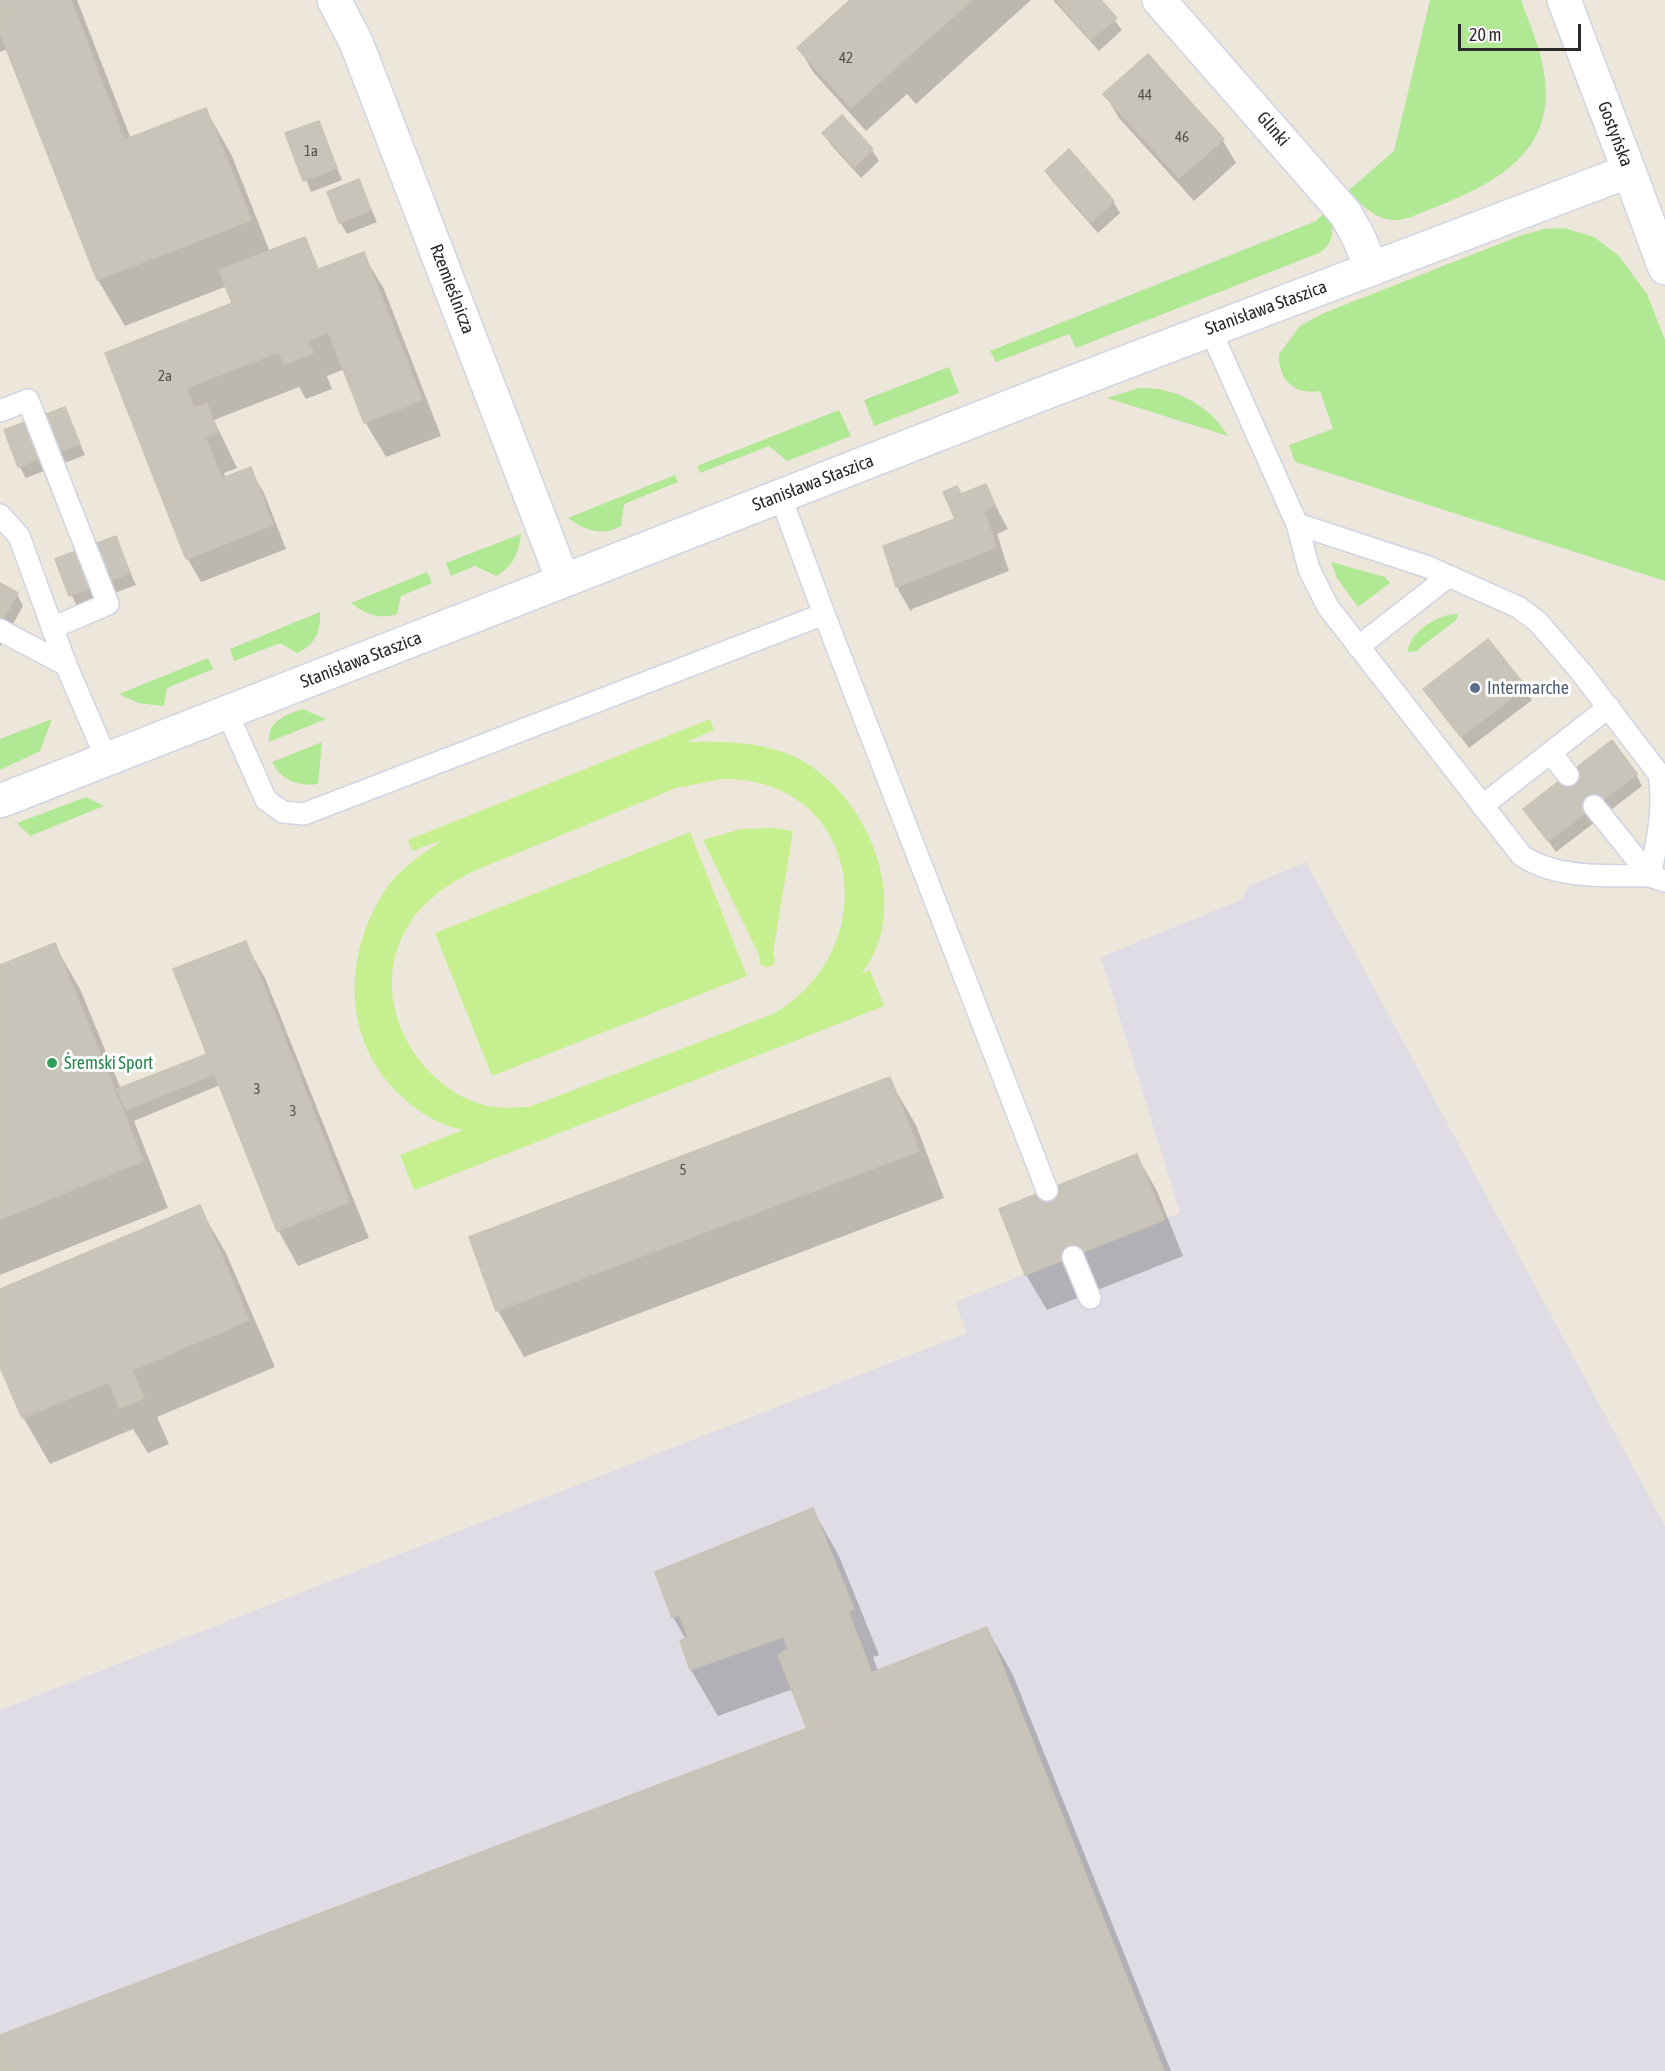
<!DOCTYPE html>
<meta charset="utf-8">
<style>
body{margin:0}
#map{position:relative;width:1665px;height:2071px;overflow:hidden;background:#ede6db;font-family:"Asap Condensed",sans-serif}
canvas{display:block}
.scale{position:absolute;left:1458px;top:24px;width:123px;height:27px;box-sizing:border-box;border:3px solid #2a2a2a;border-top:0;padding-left:8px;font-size:18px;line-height:21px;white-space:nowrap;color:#2a2a2a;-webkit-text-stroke:4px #fff;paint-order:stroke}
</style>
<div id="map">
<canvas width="1665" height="2071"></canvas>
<div class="scale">20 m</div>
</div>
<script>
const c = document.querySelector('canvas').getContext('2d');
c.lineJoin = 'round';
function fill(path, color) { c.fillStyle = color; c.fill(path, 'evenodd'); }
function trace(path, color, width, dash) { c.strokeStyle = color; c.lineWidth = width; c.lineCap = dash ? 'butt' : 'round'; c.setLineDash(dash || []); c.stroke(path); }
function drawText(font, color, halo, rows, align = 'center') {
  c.font = font + ' "Asap Condensed",sans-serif'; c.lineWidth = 6; c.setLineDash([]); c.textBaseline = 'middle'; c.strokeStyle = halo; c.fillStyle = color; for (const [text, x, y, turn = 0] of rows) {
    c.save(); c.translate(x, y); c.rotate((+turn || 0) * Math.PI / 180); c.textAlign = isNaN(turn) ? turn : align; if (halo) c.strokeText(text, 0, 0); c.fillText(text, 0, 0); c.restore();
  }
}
const industrial = new Path2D(`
 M1306,862L1665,1526V2071H0V1710L967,1333L955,1302L1180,1213L1101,957L1241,900L1249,886Z`);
const green = new Path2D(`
 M1430,0H1521C1530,25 1542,52 1545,79C1555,165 1475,191 1411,217C1382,227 1367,210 1348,191L1394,151Z
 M1328,208C1333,225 1337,242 1319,253L1076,348L1069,334L996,362L990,351L1316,221Z
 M1564,228L1594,237L1619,256L1647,294L1665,340V581L1295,462L1289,445L1333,429L1320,391C1294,395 1278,380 1279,354L1300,326L1324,313L1522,235L1544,229Z
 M949,367L959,393L874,426L864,400Z
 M1139,388C1176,387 1209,405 1228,436L1107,398Z
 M839,410L851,436L787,461L769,446L700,473L697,466Z
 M675,475L678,482L624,504L621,526C601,537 585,530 568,518Z
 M521,534C519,553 513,567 496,576L475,566L451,576L446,563Z
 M1331,562L1385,577L1390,583L1358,607L1337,578Z
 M427,572L432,583L401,596L397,614C380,620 365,614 351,603Z
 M320,612C321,632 315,645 297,653L280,643L234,661L230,649Z
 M1458,614L1456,620L1416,651L1408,652C1408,633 1439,613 1458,614Z
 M208,658L213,669L167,688L164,706L138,703L119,694Z
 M302,709L326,719L269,742C267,721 286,715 302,709Z
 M52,719L40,751L0,770V739Z
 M322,742L318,784C298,787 281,780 272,762Z
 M86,797L104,806L30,836L17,823Z`);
const pitch = new Path2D(`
 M710,719L714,730L686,742C722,741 759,741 793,756C867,790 915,905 862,973L870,970L884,1006L414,1190L400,1155L463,1130C438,1125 418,1112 400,1095C343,1041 343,959 382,895C396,871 420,856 442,840L412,851L408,840ZM723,779C862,778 887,949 773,1014L529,1107C516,1107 501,1109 488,1106C417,1089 368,1001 404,933C419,903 445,886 474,871L676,788Z
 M774,828L793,831L773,953L775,961L772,966L765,967L760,964L759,955L703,840L741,829Z
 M690,832L747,976L492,1076L435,933Z`);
const shadow = new Path2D(`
 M0,0H77L131,139L206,110L232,156L270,252L305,239L319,271L363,254L384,289L441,436L386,457L365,422L345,369L327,376L332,389L306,399L299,387L214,420L237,468L224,473L226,478L250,469L264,493L286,549L201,582L187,558L107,353L234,304L227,286L125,326L98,280L8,49L0,52Z
 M852,0H1031L916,104L907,94L866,131L813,72L799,48Z
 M1053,0H1099L1122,30L1099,51Z
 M1105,94L1222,139L1236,163L1194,201L1119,118Z
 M318,122L342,180L311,192L287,134Z
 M824,134L872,150L879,161L861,178L831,145Z
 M1046,171L1113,201L1120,213L1098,233L1053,182Z
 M359,181L377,222L347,234L340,222Z
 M65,409L85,455L26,478L19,466Z
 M985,486L1008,529L997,534L1009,571L912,609L911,612L899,591L886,549L957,520Z
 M115,538L136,585L77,607L57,560Z
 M0,585L17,594L23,606L0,647Z
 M1488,641L1532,700L1469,748L1425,690Z
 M1636,774L1642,786L1556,852L1525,809Z
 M245,943L265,978L369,1238L298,1266L278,1230L220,1085L134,1121L168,1208L0,1275V966L54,944L81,991L121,1089L208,1055Z
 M889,1079L916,1125L944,1198L524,1357L498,1311L471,1238Z
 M1137,1156L1157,1191L1183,1256L1047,1310L1026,1275L1001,1210Z
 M199,1207L226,1253L275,1367L157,1417L169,1444L148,1453L133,1429L50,1464L23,1417L0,1363V1291Z
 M813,1510L839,1556L879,1655L873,1657L878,1671L987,1629L1013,1675L1171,2071H0V2037L809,1730L793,1689L718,1716L691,1670L682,1642L686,1640L673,1617Z`);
const building = new Path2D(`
 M0,0H44L0,17Z
 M44,0H71L124,140L206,108L251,220L97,280L0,33V17Z
 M850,0H972L894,69L840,9Z
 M1056,0H1076L1065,10Z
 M1076,0H1101L1117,18L1091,40L1065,10Z
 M840,9L894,69L851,108L797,48Z
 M1148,54L1186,97L1141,136L1103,94Z
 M1186,97L1224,139L1179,178L1141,136Z
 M842,115L873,149L854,167L822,133Z
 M319,121L337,168L303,181L285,133Z
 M1069,149L1095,179L1071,200L1045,171Z
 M359,179L371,210L339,223L327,192Z
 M1095,179L1114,201L1091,222L1071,200Z
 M305,237L318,269L232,303L219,270Z
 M364,252L422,400L364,423L306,274Z
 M306,274L329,332L308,340L313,353L284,364L279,352L186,388L194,408L207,403L218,432L205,437L222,479L163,501L105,353Z
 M65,407L80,444L18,467L4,430Z
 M251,467L273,525L186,559L163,501Z
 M986,484L995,505L984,510L996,547L896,587L883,546L955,519L943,492L957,486L961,494Z
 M116,536L130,573L69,596L55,559Z
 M0,583L18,593L0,624Z
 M1488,639L1526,687L1461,737L1423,689Z
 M1612,740L1637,774L1548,841L1523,809Z
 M246,941L349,1202L277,1231L173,969Z
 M55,943L143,1161L0,1219V965Z
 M207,1054L214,1074L126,1110L117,1089Z
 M890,1077L919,1151L496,1311L469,1237Z
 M1137,1154L1164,1220L1025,1275L999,1209Z
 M200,1205L249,1320L132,1370L144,1398L119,1408L109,1382L22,1418L0,1367V1289Z
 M813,1508L854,1609L848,1611L882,1700L807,1729L778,1655L788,1649L783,1637L690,1670L680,1641L688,1637L679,1614L672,1618L655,1572Z
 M987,1627L1164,2071H950L813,1726L882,1700L871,1673Z
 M813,1726L950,2071H0V2035Z`);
const service = new Path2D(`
 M1210,329L1297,524L1428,567L1518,607L1538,622L1581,672L1659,774C1665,808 1657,842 1650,876L1665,881
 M0,411L28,400L108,604L52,628
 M0,515L19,536L66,665L107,760
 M1297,524L1309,569L1328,607L1522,856C1559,880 1608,875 1650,876
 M824,614L1047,1190
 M0,630L66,665
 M1358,647L1449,576
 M227,712L266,800L283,812L304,814L824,614L780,495
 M1551,753L1568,775
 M1482,806L1609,707
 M1594,806L1650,876
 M1073,1257L1090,1298`);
const minor = new Path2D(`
 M334,0L356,42L563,580
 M1159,0L1345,213L1358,236L1372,269`);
const tertiary = new Path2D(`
 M1564,0L1629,171`);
const secondary = new Path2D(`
 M0,801L1034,397L1629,171L1665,268`);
const markers = [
 [1475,688,6,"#5c6f8a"],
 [52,1063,6,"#2e9e5b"]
];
const numberNames = [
 ["42",846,58],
 ["44",1145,95],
 ["46",1182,137],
 ["1a",311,151],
 ["2a",165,376],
 ["3",257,1089],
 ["3",293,1111],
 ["5",683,1170]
];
const streetNames = [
 ["Glinki",1273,129,49],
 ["Gostyńska",1615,134,69],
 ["Rzemieślnicza",452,289,69],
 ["Stanisława Staszica",1266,308,-20],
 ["Stanisława Staszica",813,483,-21],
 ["Stanisława Staszica",361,660,-21]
];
const serviceNames = [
 ["Intermarche",1487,688]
];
const leisureNames = [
 ["Śremski Sport",64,1063]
];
fill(industrial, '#dfdce5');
fill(green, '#b0e894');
fill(pitch, '#c6f08f');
fill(shadow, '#0003');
fill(building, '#c8c4ba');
trace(building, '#c9c2b5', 1.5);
trace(service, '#d0d4e4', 24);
trace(minor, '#d0d4e4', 36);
trace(tertiary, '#d0d4e4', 36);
trace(secondary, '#d0d4e4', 36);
trace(service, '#fff', 21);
trace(minor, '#fff', 33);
trace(tertiary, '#fff', 33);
trace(secondary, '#fff', 33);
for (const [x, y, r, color] of markers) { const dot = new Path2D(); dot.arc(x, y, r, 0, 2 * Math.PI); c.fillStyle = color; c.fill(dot); trace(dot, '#fff', 2); }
drawText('15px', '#52504e', null, numberNames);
drawText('18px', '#2a2a2a', '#fff', streetNames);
drawText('18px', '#4e5e75', '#fff', serviceNames, 'left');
drawText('18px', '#27864d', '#fff', leisureNames, 'left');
</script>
